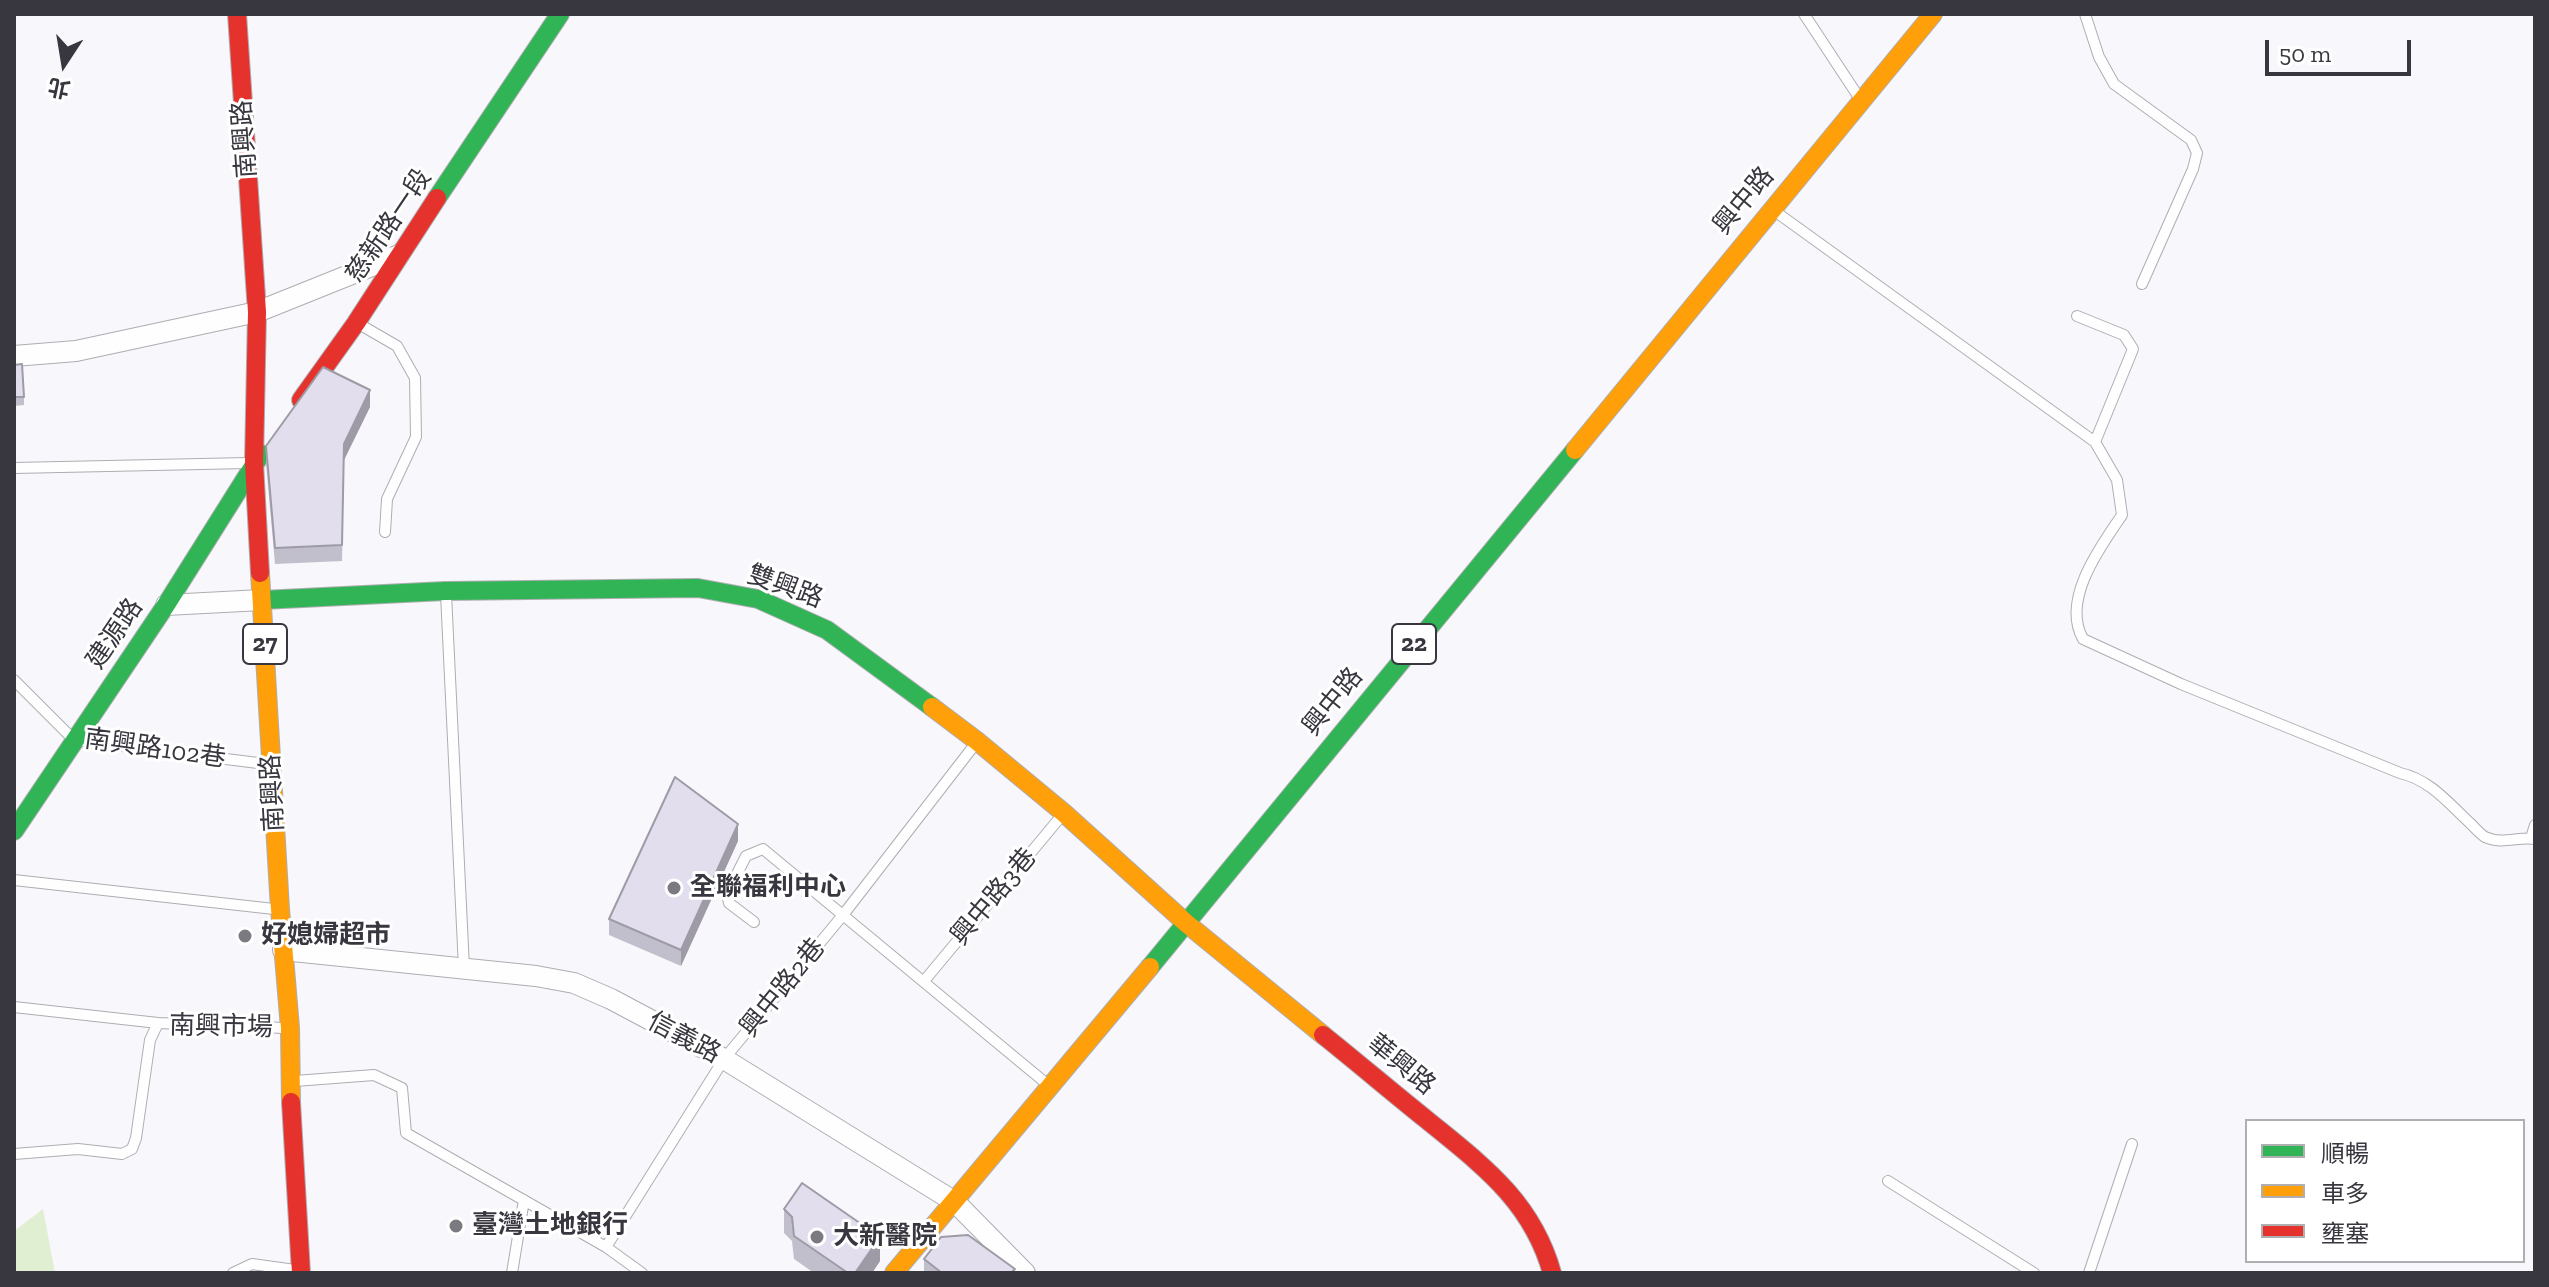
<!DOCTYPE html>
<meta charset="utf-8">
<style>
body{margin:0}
#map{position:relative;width:2549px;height:1287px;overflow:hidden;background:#f8f7fb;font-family:"Zilla Slab","Noto Sans TC",serif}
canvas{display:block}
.frame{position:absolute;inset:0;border:16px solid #38363e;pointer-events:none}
.legend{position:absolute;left:2245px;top:1119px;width:280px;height:144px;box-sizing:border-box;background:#fff;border:2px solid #afafb2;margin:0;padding:10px 14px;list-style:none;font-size:24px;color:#38363e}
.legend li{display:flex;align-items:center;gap:16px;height:40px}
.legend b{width:40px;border:2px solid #afafb2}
.north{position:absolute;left:24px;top:24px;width:80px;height:80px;-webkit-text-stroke:6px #fff;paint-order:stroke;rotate:192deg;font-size:22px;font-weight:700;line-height:32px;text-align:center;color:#38363e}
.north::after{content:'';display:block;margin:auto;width:28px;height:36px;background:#38363e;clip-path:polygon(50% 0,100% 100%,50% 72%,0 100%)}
.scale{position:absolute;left:2265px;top:40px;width:146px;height:36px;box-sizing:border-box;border:4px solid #38363e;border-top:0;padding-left:10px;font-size:24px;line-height:28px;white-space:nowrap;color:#38363e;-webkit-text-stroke:6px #fff;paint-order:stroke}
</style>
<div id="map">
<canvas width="2549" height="1287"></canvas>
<div class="frame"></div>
<ul class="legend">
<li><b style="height:10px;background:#30b455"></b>順暢</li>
<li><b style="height:10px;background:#ff9f0a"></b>車多</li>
<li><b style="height:10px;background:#e5322d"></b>壅塞</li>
</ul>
<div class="north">北</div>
<div class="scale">50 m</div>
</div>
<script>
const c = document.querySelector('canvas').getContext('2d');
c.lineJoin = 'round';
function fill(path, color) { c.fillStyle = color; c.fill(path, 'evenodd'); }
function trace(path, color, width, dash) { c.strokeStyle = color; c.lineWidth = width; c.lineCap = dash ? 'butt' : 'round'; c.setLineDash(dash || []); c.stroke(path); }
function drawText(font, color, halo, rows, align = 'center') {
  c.font = font + ' "Zilla Slab","Noto Sans TC",serif'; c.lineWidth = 6; c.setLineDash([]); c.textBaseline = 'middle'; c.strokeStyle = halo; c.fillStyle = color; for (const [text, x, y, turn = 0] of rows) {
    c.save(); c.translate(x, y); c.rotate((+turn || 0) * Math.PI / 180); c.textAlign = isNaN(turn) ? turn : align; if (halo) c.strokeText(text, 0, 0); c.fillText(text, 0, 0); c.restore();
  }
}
const green = new Path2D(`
 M43,1209L55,1273H14V1231Z`);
const lane = new Path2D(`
 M1804,14L1858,96
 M2085,14L2099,57L2114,84L2191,140L2197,153L2193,169L2142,284
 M1776,212L2095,442L2117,480L2122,515C2100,547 2061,600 2083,639L2181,684L2400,773C2431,780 2449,804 2471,824C2475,828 2480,834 2485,837C2502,845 2519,836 2535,839
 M2077,316L2124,335L2133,349L2095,442
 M359,324L397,346L415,378L416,437L387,499L385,532
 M14,468L248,463
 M446,594L464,968
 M14,680L74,740L266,764
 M2531,838L2535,825
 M14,880L274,909
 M754,922L729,903L727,894L746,856L763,849L1047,1084
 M924,981L1063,814
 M14,1007L158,1023
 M295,1081L374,1075L402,1088L406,1133L606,1247L642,1273
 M14,1154L78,1149L122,1154L132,1149L136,1138L150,1040L158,1023L284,1028
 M1888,1181L2034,1273
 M606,1247L724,1059L843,915L976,743
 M233,1273L252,1264L295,1270
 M512,1273L524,1200
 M2089,1273L2132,1144`);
const street = new Path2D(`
 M14,356L76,351L257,312L399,255
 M166,605L262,600
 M283,950L536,976L574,983L611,999L724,1059L955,1202L1025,1273`);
const fast = new Path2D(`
 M437,198L560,14
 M262,600L445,591L698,588L758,599L827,630L932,707
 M14,831L166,605L261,454
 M1150,967L1575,450`);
const slow = new Path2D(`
 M1575,450L1933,14
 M260,573L280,909L290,1028L291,1102
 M932,707L977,741L1064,813L1186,923L1323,1035
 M894,1273L1150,967`);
const jam = new Path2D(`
 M237,14L257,312L254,463L260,573
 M301,400L356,323L437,198
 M1323,1035C1358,1063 1392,1092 1427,1120C1482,1165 1532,1201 1552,1273
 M291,1102L301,1273`);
const wall = new Path2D(`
 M14,365L24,397V405L14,406Z
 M370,407L344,460L342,561L275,564L266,463V446Z
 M738,841L681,966L609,935V919Z
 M784,1209L880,1261L872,1273H814L794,1259L792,1241L784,1233Z
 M924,1259L1015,1273H926L924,1271Z`);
const shadedWall = new Path2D(`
 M370,390V407L344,460L342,561L344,444Z
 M738,824V841L681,966V950Z
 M880,1237V1261L872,1273H855Z`);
const building = new Path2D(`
 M22,364L24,397H14V365Z
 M323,367L370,390L344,444L342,545L275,548L266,446Z
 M675,777L738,824L681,950L609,919Z
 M802,1183L880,1237L855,1273H848L794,1236L792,1217L784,1209Z
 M968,1235L1015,1269L1011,1273H942L924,1259L941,1237Z`);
const markers = [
 [674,888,8,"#7b7a80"],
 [245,936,8,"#7b7a80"],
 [456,1226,8,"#7b7a80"],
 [817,1237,8,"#7b7a80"]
];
const shields = [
 [265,644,44],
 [1414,644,44]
];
const shieldNames = [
 ["27",265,644],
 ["22",1414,644]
];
const streetNames = [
 ["南興路",245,139,-94],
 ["興中路",1744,201,-50],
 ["慈新路一段",389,226,-56],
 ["雙興路",785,587,20],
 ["建源路",115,634,-56],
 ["興中路",1333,702,-51],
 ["南興路102巷",155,749,8],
 ["南興路",273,793,-93],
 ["興中路3巷",994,897,-50],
 ["興中路2巷",783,988,-51],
 ["南興市場",221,1027,1],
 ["信義路",684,1038,28],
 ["華興路",1401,1065,39]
];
const poiNames = [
 ["全聯福利中心",690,888],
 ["好媳婦超市",261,936],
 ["臺灣土地銀行",472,1226],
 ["大新醫院",833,1237]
];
fill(green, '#e0efd2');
trace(lane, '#aeadb2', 12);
trace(street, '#aeadb2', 22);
trace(fast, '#aeadb2', 20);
trace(slow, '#aeadb2', 20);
trace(jam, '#aeadb2', 20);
trace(lane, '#fefefe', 10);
trace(street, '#fefefe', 20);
trace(fast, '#30b455', 18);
trace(slow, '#ff9f0a', 18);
trace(jam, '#e5322d', 18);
fill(wall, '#c2bfcc');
fill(shadedWall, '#9e9ba6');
fill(building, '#e2deed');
trace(building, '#9e9ba6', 2);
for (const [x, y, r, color] of markers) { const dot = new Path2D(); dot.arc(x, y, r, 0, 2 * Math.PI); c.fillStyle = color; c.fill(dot); trace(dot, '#fff', 3); }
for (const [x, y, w] of shields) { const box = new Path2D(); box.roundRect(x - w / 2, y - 20, w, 40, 6); c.fillStyle = '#fff'; c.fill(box); trace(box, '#38363e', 2); }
drawText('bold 24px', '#38363e', null, shieldNames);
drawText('26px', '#38363e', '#fff', streetNames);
drawText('bold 26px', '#38363e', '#fff', poiNames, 'left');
</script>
